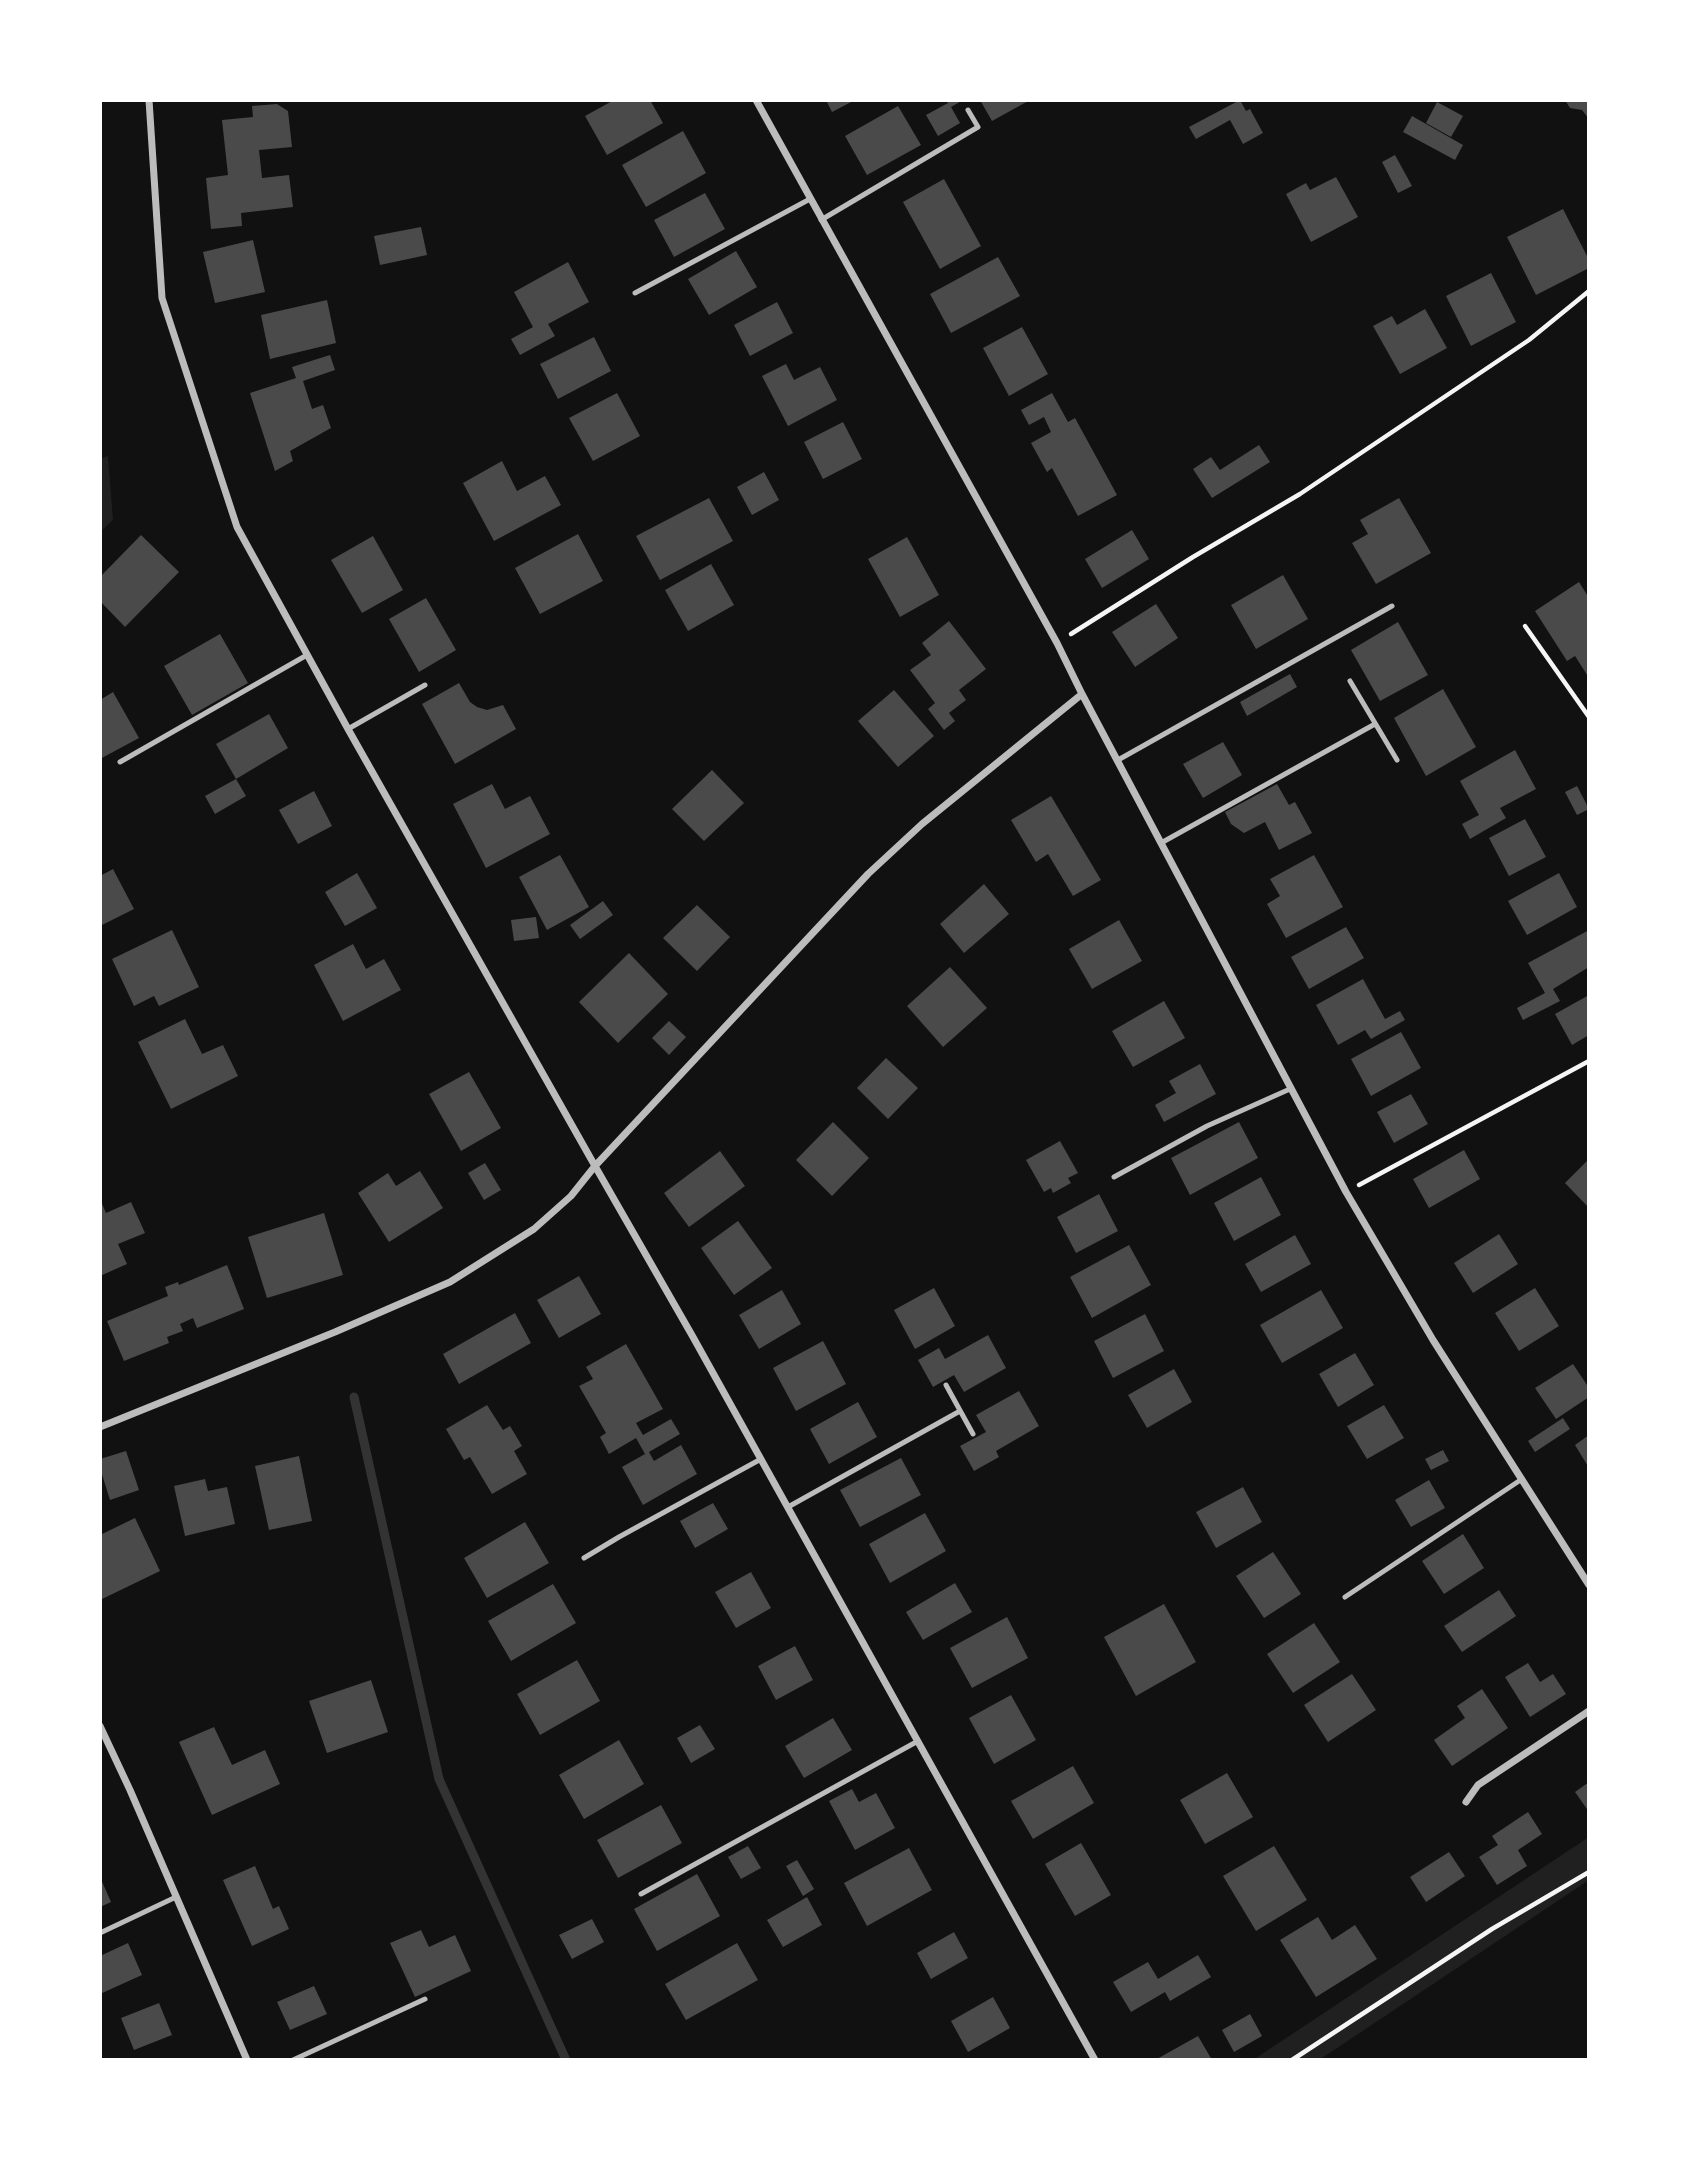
<!DOCTYPE html>
<style>
body{margin:0}
#map{position:relative;width:1689px;height:2160px;overflow:hidden;background:#111;font-family:"Space Grotesk",sans-serif}
canvas{display:block}
.frame{position:absolute;inset:0;border:102px solid #fff;pointer-events:none}
</style>
<div id="map">
<canvas width="1689" height="2160"></canvas>
<div class="frame"></div>
</div>
<script>
const c = document.querySelector('canvas').getContext('2d');
c.lineJoin = 'round';
function fill(path, color) { c.fillStyle = color; c.fill(path, 'evenodd'); }
function trace(path, color, width, dash) { c.strokeStyle = color; c.lineWidth = width; c.lineCap = dash ? 'butt' : 'round'; c.setLineDash(dash || []); c.stroke(path); }
const green = new Path2D(`
 M108,456L113,520L100,532V459Z
 M1589,1837V1880L1319,2060H1253Z`);
const stream = new Path2D(`
 M354,1397L439,1779L566,2060`);
const building = new Path2D(`
 M614,100H650L663,123L607,155L585,116Z
 M826,100H855L832,112Z
 M947,100H963L951,107L960,123L938,136L926,115L948,103Z
 M980,100H1030L992,121Z
 M1240,100L1246,111L1250,109L1263,133L1243,144L1230,120L1196,139L1189,127Z
 M1565,100H1589V119L1582,110L1570,108Z
 M1437,102L1463,116L1451,137L1426,123Z
 M277,104L288,111L292,147L259,150L262,178L289,175L293,207L241,213L242,226L211,229L206,178L228,175L222,120L253,117L252,106Z
 M898,106L921,145L867,175L845,136Z
 M1412,116L1463,145L1455,160L1403,132Z
 M683,131L706,173L646,207L622,165Z
 M1395,155L1412,186L1398,193L1382,162Z
 M1336,177L1358,217L1311,242L1286,194L1306,183L1310,190Z
 M944,179L981,246L940,269L903,202Z
 M705,193L725,229L674,257L654,220Z
 M1563,209L1589,260V268L1536,295L1507,237Z
 M421,227L427,255L380,265L374,236Z
 M253,240L265,292L215,303L203,252Z
 M736,251L757,287L709,315L688,279Z
 M998,257L1020,296L951,333L930,294Z
 M568,262L589,302L548,324L555,336L520,355L511,339L533,327L514,292Z
 M1491,273L1516,322L1471,346L1446,296Z
 M327,300L336,343L270,359L261,315Z
 M777,302L793,333L750,356L734,325Z
 M1425,309L1447,348L1400,374L1373,326L1392,316L1397,325Z
 M1022,327L1048,374L1009,396L983,348Z
 M594,337L611,371L558,399L540,364Z
 M330,355L335,370L303,381L312,409L323,405L331,428L290,451L293,461L275,471L250,393L296,378L292,367Z
 M786,364L794,380L820,367L837,400L788,426L762,376Z
 M617,393L640,436L593,461L569,418Z
 M1052,393L1068,422L1075,418L1117,495L1078,516L1052,468L1047,472L1031,443L1051,432L1044,417L1029,425L1021,410Z
 M843,422L862,459L823,479L804,442Z
 M1259,445L1270,462L1212,498L1193,469L1211,457L1220,470Z
 M502,461L517,491L545,476L561,505L494,541L463,483Z
 M764,472L779,500L752,515L737,487Z
 M709,498L733,541L660,580L636,536Z
 M1399,498L1431,553L1376,584L1352,543L1368,534L1360,520Z
 M1132,530L1149,559L1102,588L1085,559Z
 M578,534L603,581L540,614L515,568Z
 M141,535L179,572L125,627L100,601V577Z
 M373,536L403,590L362,613L331,560Z
 M907,537L939,595L900,617L868,559Z
 M711,564L734,605L688,631L665,590Z
 M1283,575L1308,619L1256,649L1231,605Z
 M1579,582L1589,598V678L1575,656L1567,661L1535,611Z
 M426,598L456,650L419,672L389,619Z
 M1156,604L1178,638L1135,667L1112,632Z
 M949,621L986,669L959,690L966,700L949,713L955,721L944,730L928,709L935,703L910,670L931,655L922,643Z
 M1398,622L1428,675L1380,701L1351,650Z
 M220,634L248,683L192,715L164,666Z
 M1290,674L1297,687L1247,716L1240,702Z
 M459,683L470,702L477,707L487,710L503,705L516,729L455,764L422,704Z
 M1443,689L1476,747L1426,776L1394,718Z
 M894,690L934,736L898,767L858,721Z
 M113,692L139,738L100,759V700Z
 M269,714L288,748L236,779L216,744Z
 M1223,742L1242,775L1203,798L1183,764Z
 M1515,750L1536,789L1500,808L1506,818L1470,839L1462,824L1479,815L1460,781Z
 M712,770L744,803L704,841L672,809Z
 M236,779L246,796L215,814L205,796Z
 M492,784L505,809L530,796L550,834L486,868L453,804Z
 M1277,784L1289,805L1295,802L1312,833L1279,850L1265,822L1244,833L1231,824L1225,812Z
 M1577,786L1589,809L1577,815L1565,792Z
 M314,791L332,826L298,844L279,810Z
 M1051,796L1101,880L1073,896L1048,854L1036,862L1011,820Z
 M1525,819L1546,857L1509,876L1489,838Z
 M560,855L589,907L547,930L519,877Z
 M1314,855L1343,907L1286,938L1267,904L1280,896L1270,879Z
 M113,869L134,909L100,926V876Z
 M357,873L377,908L345,926L325,892Z
 M1559,873L1577,907L1527,935L1508,901Z
 M984,884L1009,914L964,953L940,924Z
 M603,901L613,915L580,939L570,925Z
 M697,905L730,937L697,971L663,938Z
 M536,917L539,938L514,941L511,920Z
 M1119,920L1142,961L1092,989L1069,949Z
 M1346,927L1364,958L1309,989L1291,957Z
 M172,930L199,987L159,1006L154,996L134,1006L112,959Z
 M1589,930V967L1553,989L1560,1001L1523,1020L1517,1008L1545,993L1528,963Z
 M353,944L366,969L384,959L401,990L343,1021L314,965Z
 M629,953L668,994L618,1043L579,1002Z
 M950,967L987,1008L943,1047L907,1006Z
 M1363,979L1385,1019L1400,1011L1405,1020L1371,1039L1365,1030L1338,1045L1316,1005Z
 M1589,995V1035L1572,1045L1555,1014Z
 M1164,1001L1185,1038L1133,1067L1112,1031Z
 M185,1019L202,1054L223,1045L238,1076L171,1109L138,1042Z
 M669,1021L686,1037L669,1055L652,1038Z
 M1401,1032L1421,1068L1371,1096L1351,1059Z
 M886,1058L918,1088L888,1119L857,1088Z
 M1200,1064L1216,1094L1164,1122L1155,1105L1176,1093L1169,1081Z
 M469,1072L501,1128L461,1151L429,1094Z
 M1411,1094L1428,1124L1394,1143L1377,1112Z
 M833,1122L869,1158L832,1196L796,1160Z
 M1239,1122L1258,1158L1190,1195L1171,1158Z
 M1060,1141L1078,1173L1068,1178L1071,1183L1053,1193L1051,1188L1044,1192L1026,1160Z
 M1464,1150L1480,1179L1429,1208L1413,1179Z
 M720,1151L745,1186L689,1227L664,1193Z
 M1589,1159V1208L1565,1183Z
 M485,1163L501,1190L484,1200L468,1173Z
 M420,1171L443,1208L389,1242L358,1193L388,1173L396,1186Z
 M1261,1177L1281,1215L1234,1241L1214,1203Z
 M1099,1194L1118,1231L1076,1253L1057,1217Z
 M100,1199L106,1213L131,1202L145,1233L118,1244L127,1264L100,1276Z
 M324,1213L343,1275L267,1298L248,1237Z
 M738,1221L772,1268L734,1295L701,1248Z
 M1499,1234L1518,1264L1473,1293L1454,1263Z
 M1295,1235L1311,1264L1261,1292L1245,1264Z
 M1129,1245L1151,1285L1092,1318L1070,1277Z
 M227,1265L244,1309L197,1328L193,1318L180,1324L183,1331L167,1337L169,1343L124,1361L107,1321L168,1296L165,1287L178,1282L179,1285Z
 M579,1276L601,1314L559,1338L537,1300Z
 M934,1288L955,1326L915,1349L894,1310Z
 M1535,1288L1559,1326L1519,1351L1495,1313Z
 M782,1290L801,1324L759,1349L739,1315Z
 M1321,1290L1343,1328L1282,1363L1260,1325Z
 M515,1313L531,1343L459,1384L443,1354Z
 M1145,1314L1164,1351L1113,1378L1094,1341Z
 M988,1335L1006,1368L964,1392L954,1375L933,1387L918,1360L939,1348L945,1359Z
 M823,1341L846,1384L796,1411L773,1368Z
 M626,1344L663,1409L636,1423L643,1435L671,1419L680,1434L649,1452L654,1461L681,1445L697,1474L643,1505L622,1467L645,1454L636,1438L609,1454L600,1437L606,1433L579,1386L593,1379L586,1367Z
 M1355,1353L1374,1385L1338,1407L1319,1374Z
 M1573,1364L1589,1388V1397L1556,1419L1535,1388Z
 M1174,1369L1192,1402L1147,1428L1128,1395Z
 M1019,1391L1039,1426L996,1451L999,1457L974,1471L960,1446L986,1432L976,1415Z
 M858,1402L877,1437L829,1464L810,1429Z
 M487,1405L503,1430L510,1426L522,1446L514,1451L527,1474L492,1494L470,1457L464,1460L446,1429Z
 M1384,1405L1404,1438L1367,1459L1347,1426Z
 M1563,1418L1570,1429L1535,1452L1528,1441Z
 M1589,1435V1468L1575,1445Z
 M1443,1450L1449,1461L1431,1470L1425,1459Z
 M126,1451L139,1490L110,1500L100,1468V1459Z
 M299,1456L312,1521L269,1530L255,1466Z
 M901,1458L921,1495L860,1527L840,1490Z
 M205,1479L208,1491L227,1487L235,1524L185,1536L174,1486Z
 M1429,1480L1445,1508L1411,1527L1395,1500Z
 M1243,1487L1262,1522L1216,1548L1196,1512Z
 M713,1503L728,1529L695,1548L680,1521Z
 M925,1513L946,1551L890,1583L869,1544Z
 M135,1518L160,1571L100,1600V1535Z
 M525,1522L549,1563L487,1598L464,1558Z
 M1463,1534L1484,1568L1444,1594L1422,1561Z
 M1273,1552L1301,1594L1264,1618L1236,1576Z
 M751,1572L771,1608L736,1628L715,1592Z
 M955,1583L972,1612L923,1640L906,1612Z
 M553,1584L576,1623L511,1661L488,1621Z
 M1499,1590L1516,1616L1462,1652L1444,1626Z
 M1164,1604L1196,1662L1136,1696L1104,1637Z
 M1007,1617L1028,1658L972,1688L950,1648Z
 M1314,1623L1340,1662L1293,1693L1267,1654Z
 M795,1646L813,1680L776,1700L758,1666Z
 M577,1660L600,1701L540,1735L517,1694Z
 M1528,1663L1540,1682L1553,1674L1566,1694L1530,1717L1505,1677Z
 M1352,1674L1376,1710L1328,1742L1304,1705Z
 M371,1680L388,1732L327,1753L309,1701Z
 M1482,1689L1508,1728L1452,1766L1434,1740L1465,1718L1457,1706Z
 M1011,1695L1036,1740L994,1764L969,1718Z
 M833,1718L852,1750L804,1778L785,1746Z
 M700,1725L715,1749L691,1763L677,1738Z
 M214,1727L232,1765L265,1750L280,1784L212,1815L179,1742Z
 M619,1740L644,1784L584,1819L559,1775Z
 M1073,1766L1094,1803L1033,1839L1011,1801Z
 M1227,1773L1253,1817L1205,1844L1180,1800Z
 M1589,1782V1812L1575,1792Z
 M852,1789L859,1802L876,1793L895,1828L855,1850L829,1801Z
 M661,1805L682,1843L618,1878L597,1840Z
 M1528,1812L1542,1834L1518,1850L1527,1866L1497,1885L1479,1857L1498,1845L1492,1836Z
 M1081,1843L1111,1895L1075,1916L1045,1864Z
 M748,1846L761,1868L741,1879L728,1857Z
 M1274,1846L1307,1900L1256,1931L1223,1876Z
 M909,1848L932,1890L867,1926L844,1883Z
 M1449,1852L1465,1876L1426,1902L1410,1877Z
 M797,1860L814,1889L803,1896L786,1866Z
 M255,1866L273,1909L279,1906L289,1929L252,1946L223,1880Z
 M697,1874L720,1916L657,1951L634,1909Z
 M100,1877L111,1902L100,1907Z
 M807,1897L822,1925L783,1947L767,1920Z
 M1318,1917L1332,1940L1355,1925L1377,1959L1316,1997L1280,1940Z
 M592,1919L604,1942L572,1959L559,1935Z
 M421,1930L429,1947L455,1935L471,1971L415,1997L390,1943Z
 M954,1932L968,1958L931,1979L917,1953Z
 M128,1943L142,1975L100,1994V1956Z
 M737,1943L758,1980L686,2020L665,1984Z
 M1198,1955L1211,1977L1170,2001L1165,1992L1131,2012L1113,1982L1148,1962L1158,1979Z
 M314,1986L327,2014L290,2030L277,2002Z
 M993,1997L1010,2028L968,2052L951,2021Z
 M159,2003L172,2035L134,2050L121,2018Z
 M1250,2014L1262,2036L1234,2052L1222,2030Z
 M1198,2036L1212,2060H1155Z`);
const path = new Path2D(`
 M1525,626L1589,717
 M1071,634L1193,557L1300,494L1529,340L1589,291
 M1359,1185L1589,1061
 M1292,2060L1492,1929L1589,1872`);
const service = new Path2D(`
 M821,220L978,127L968,110
 M635,293L810,199
 M1350,681L1397,760
 M348,729L425,685
 M1118,760L1392,606
 M120,762L307,655
 M1161,843L1375,724
 M1114,1177L1207,1126L1290,1089
 M946,1385L973,1434
 M788,1507L960,1411
 M584,1558L619,1537L761,1459
 M1345,1597L1522,1479
 M641,1894L918,1741
 M100,1933L176,1897
 M293,2060L425,1999`);
const minor = new Path2D(`
 M149,100L162,298L237,527L348,729L595,1166L693,1337L1095,2060
 M756,100L1057,643L1082,694L1346,1192L1433,1340L1589,1585
 M100,1427L335,1332L450,1282L534,1229L571,1196L595,1166L868,874L922,824L1082,694
 M100,1726L130,1790L247,2060
 M1466,1802L1478,1785L1589,1711`);
fill(green, '#202020');
trace(stream, '#333', 9);
fill(building, '#4a4a4a');
trace(path, '#f5f5f5', 4.5);
trace(service, '#bcbcbc', 5);
trace(minor, '#bcbcbc', 7);
</script>
